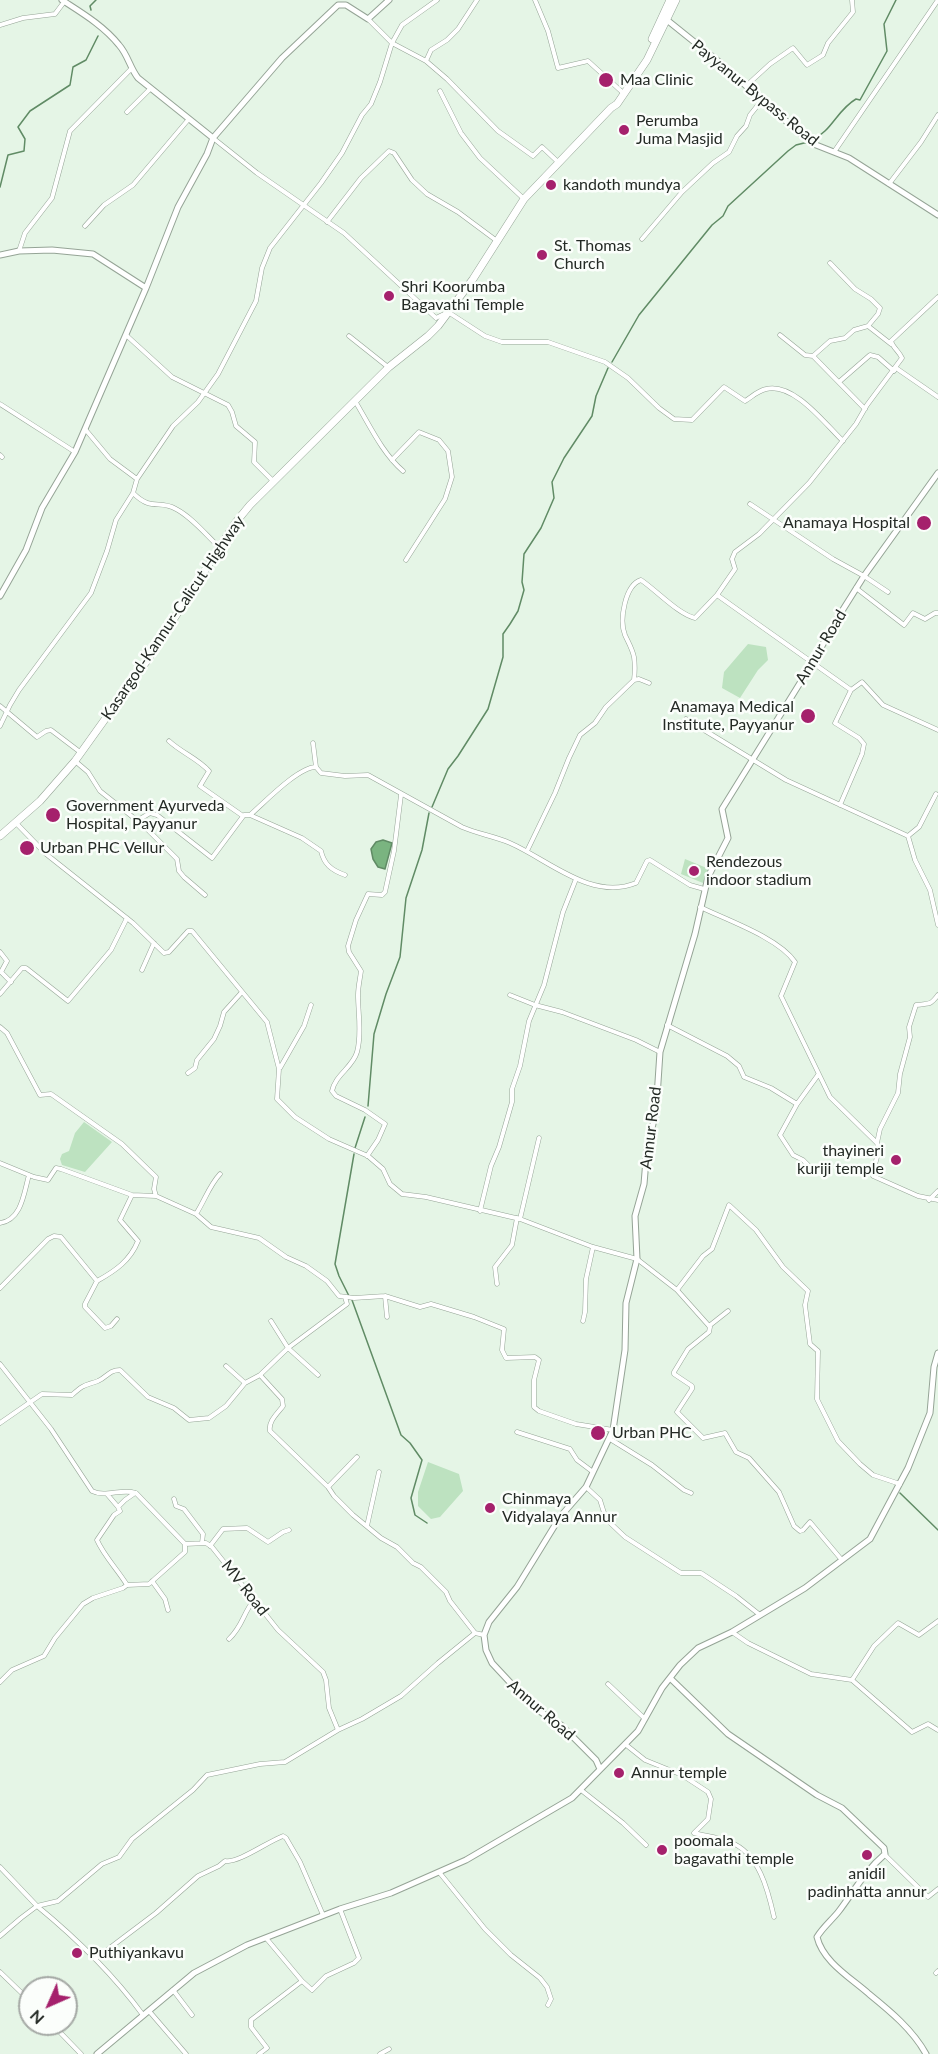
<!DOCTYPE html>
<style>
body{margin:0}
#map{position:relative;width:938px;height:2054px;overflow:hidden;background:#e5f5e6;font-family:Lato,sans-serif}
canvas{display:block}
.north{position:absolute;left:18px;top:1976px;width:60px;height:60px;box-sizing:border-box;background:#fbfefb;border:2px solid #a5a9a5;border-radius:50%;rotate:225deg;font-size:16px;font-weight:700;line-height:24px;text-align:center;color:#242a25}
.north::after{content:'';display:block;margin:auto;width:21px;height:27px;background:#a5216c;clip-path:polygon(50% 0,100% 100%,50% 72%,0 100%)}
</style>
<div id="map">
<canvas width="938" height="2054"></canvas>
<div class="north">N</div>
</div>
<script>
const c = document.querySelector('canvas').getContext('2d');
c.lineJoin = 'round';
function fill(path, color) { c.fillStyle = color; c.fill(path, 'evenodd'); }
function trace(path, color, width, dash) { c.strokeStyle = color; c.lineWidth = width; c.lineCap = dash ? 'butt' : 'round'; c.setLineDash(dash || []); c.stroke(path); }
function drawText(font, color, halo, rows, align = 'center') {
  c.font = font + ' Lato,sans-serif'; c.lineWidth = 5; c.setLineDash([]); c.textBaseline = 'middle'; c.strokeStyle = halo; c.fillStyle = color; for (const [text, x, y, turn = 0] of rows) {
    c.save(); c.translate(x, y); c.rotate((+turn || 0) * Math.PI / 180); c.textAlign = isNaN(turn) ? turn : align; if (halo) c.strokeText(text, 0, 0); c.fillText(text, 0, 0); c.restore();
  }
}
const green = new Path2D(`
 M748,644L766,647L768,660L758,670L740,698L722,688L724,672Z
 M685,859L709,869L703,883L681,874Z
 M84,1122L112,1142L85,1172L62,1165L60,1159L62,1154L69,1151L75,1133Z
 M428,1462L459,1474L463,1491L440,1517L431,1519L418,1506V1492Z`);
const water = new Path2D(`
 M383,840L392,843L385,869L378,867L373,859L371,849L376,842Z`);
const stream = new Path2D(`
 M91,10L90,6L96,0
 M812,140C832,131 837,110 856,99L860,100L887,51L884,24L896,0
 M0,187L8,155L24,151L25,139L18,127L30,111L70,85L73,67L86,60L98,36
 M612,362L639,315L712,225L723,216L728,206L788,151L796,145L808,142
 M510,624L518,611L524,590L522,582L524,554L541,528L554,498L552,482L564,458L592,416L596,396L608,368
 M432,807L448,769L458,756L488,709L503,657V634L510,624L503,634
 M368,1106L374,1034L386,994L400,957L406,898L422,850L429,813
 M355,1148L365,1117
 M349,1296L339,1276L335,1264L354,1154
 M352,1300L401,1435L410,1443L422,1460L411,1498L415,1515L427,1523
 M900,1493L938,1530`);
const street = new Path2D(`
 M535,0L548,31L558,68L588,61L621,91
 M368,19L392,43L426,61L447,79L498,131L533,156L542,147L558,162
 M0,25L23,18L55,14L64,2
 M426,61L431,50L447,40L458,29L477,0
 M746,86L770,64L793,48L807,65L823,55L828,43L853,12L852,0
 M440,91L461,133L480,158L524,199
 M127,112L150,89
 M213,138L257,173L344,233L436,318L448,312L485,336L502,342H548L605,362L628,378L659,408L674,419L692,420L724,387L745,401C752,397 757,391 766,389C794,382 825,424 843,441
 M834,152L938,0
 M889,184L921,142L938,115
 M327,222L361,178L389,151L394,153L412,180L427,194L458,212L497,241
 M85,226L104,205L133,185L188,120
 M642,239L682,192L713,163L729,152L737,136L746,126L750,115L762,100
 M19,251L25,233L52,198L70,131L131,69
 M830,263L855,289L871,299L880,308L878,314L868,326L891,344
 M938,297L891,341C893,348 899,351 902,358L867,405L856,424L809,483L759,534L735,552L732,559L735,569L717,595L851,690L862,682L883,705L938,730
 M126,335L172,377L228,405L232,412L236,426L255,442L254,462L273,481
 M780,335L805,355L813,356L865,409
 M349,336L388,367
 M813,356L830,341L845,338L854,330L868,326
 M896,368L938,397
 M839,382L870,355L878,357L894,371
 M355,401C369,424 382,453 403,471
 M0,404L75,452
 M85,429L110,459L137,479L133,493C152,512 159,499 176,509C193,518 206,535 220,548
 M0,455L2,457
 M392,460L419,432L439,440L448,451L452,477L445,499L406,560
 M137,479L173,426L198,402L218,374L256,301L262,268L270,248L321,183L342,153L362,115L371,104L380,82L392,43L402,25L437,0
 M750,504L833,559L864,576L888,592
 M856,588L904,625L913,613L925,619L935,613H938
 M634,680C635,672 635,664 634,657C632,648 628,642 625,635C619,620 625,585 641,580C656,590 678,614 695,618L717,595
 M0,706L37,737L46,731L51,730L80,752
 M686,719L786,780L908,836L915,860L930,890L938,925
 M0,726L10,705L19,690L91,593L107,551L116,520L133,493
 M169,741C182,753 197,758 209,771L200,786L243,816
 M313,743L316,767
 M75,761L88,772L100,791L134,818L140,819L150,813L157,815L212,858L244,815H250C264,803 298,767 316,767L321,773L345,776L368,775L462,827C478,834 494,836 510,843C549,860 591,901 636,883L647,861L650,860L690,885L704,889
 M840,805L862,754L864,744L859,738L835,723L851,690
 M250,815L302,838L321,851C324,864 331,870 345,875
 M137,819L177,859L179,871L184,877L205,895
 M16,823L46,854L133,923L164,953L169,952L188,931H192L267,1022L279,1069L277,1099L295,1117L329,1139L368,1156L383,1169L390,1184L402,1194L426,1197L520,1219L593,1247L637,1259L677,1290L703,1256L712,1249L729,1205L756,1230L783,1267L808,1291L805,1305L810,1344L818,1351L817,1399L838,1441L860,1464L873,1475L900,1484
 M908,836L919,827L936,794
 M527,851L555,793L569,758L580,735L595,723L606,707L634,680L639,679L649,683
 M700,907C727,920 779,938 795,962L781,996L830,1097L877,1143C881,1153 873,1165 873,1176L918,1196L938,1200
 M0,952L7,961L1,972L11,982
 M142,970L154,943
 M0,994L22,968H26L68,1001L111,950L127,918
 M510,995L535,1005L562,1012L636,1040L660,1052
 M667,1025L727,1056L739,1066L744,1077L771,1088L797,1104
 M0,1027L7,1033L40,1095L51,1094L122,1144L156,1177L154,1189L156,1196
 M280,1068L304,1026L311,1005
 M188,1073L195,1068L197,1060L214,1039L220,1026L224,1012L242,992
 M877,1143L880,1129L898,1093L900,1074L910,1037L909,1027L916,1005C929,1003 930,1006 938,995
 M367,1156L378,1140L385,1124L365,1110L336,1096L332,1091C335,1075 353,1067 357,1052C362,1034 358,1013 358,995C358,987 360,979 361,971L349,952L348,946L356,920L368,894L382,895L385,892L394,851L401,795
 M0,1163L34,1177L48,1180L56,1168L61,1169L132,1195L156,1196L196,1214L211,1227L259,1238L286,1257L306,1266L327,1281L339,1296L354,1298L385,1296L420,1307L431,1304L474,1317L504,1329L502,1350L506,1358L535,1357L539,1360L534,1380V1407L539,1411L576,1424L613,1430
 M811,1168L803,1160L793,1155L780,1135L797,1104L818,1075
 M929,1200L938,1191
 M480,1211L491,1166L499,1147L512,1102V1089L520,1066L529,1021L544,985L563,912L576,879
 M196,1214C205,1200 209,1186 220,1174
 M520,1219L539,1138
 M0,1223C22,1220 24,1192 29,1175
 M97,1281L85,1304V1307L105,1328L111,1326L117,1319
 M497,1284L495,1267L512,1245L517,1218
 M0,1288L48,1239L54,1236L61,1237L97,1281C115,1271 130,1261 138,1241L120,1220L132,1195
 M677,1290L710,1327L709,1332L688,1349L674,1372V1374L692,1386V1389L677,1412L703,1438L725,1433L736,1452L749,1458L779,1492L794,1526L800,1531L803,1530L810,1522L841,1559
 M385,1296L387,1317
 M271,1321L288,1348L318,1375
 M583,1321L585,1312L586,1279L593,1247
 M709,1326L728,1311
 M0,1364L51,1429L92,1491C106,1498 121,1488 136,1493L185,1544L206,1543L212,1547L278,1630L323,1672L326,1680L329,1708L338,1730L362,1719L401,1696L438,1663L475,1633L484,1635
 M226,1366L245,1383
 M260,1375L288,1348L347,1304L345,1297
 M0,1423L42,1394L72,1395C84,1384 84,1386 98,1381C107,1377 109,1370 120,1370L148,1397L174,1408L189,1420L209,1418L226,1406L245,1383L260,1375L282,1399L283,1406C278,1413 268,1421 270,1431L328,1487L334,1496L353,1515L381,1538L397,1547L413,1563L421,1567L446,1592L450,1601L475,1633
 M517,1432L570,1449L577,1460L593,1472
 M610,1439L652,1465L684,1490L691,1493
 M328,1487L357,1457
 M586,1487L600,1500L606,1519L625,1537L681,1573H701L736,1596L760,1615
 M107,1494L118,1507
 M174,1499L176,1506L184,1509L203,1534L202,1543
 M367,1526L379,1472
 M210,1546L223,1529L247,1528L268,1542L283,1532L289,1530
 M152,1581L165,1599L168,1610
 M127,1585L149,1584L185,1552V1544
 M732,1632L748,1643L811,1674L852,1680L912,1732L928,1724L938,1730
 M229,1639C243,1626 243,1613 254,1600
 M852,1680L874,1646L898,1623L919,1635L938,1621
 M0,1682L12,1670L44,1656L55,1638L83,1604L93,1598L123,1588L127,1585C118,1570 104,1556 97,1540L114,1515L120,1511L118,1507L125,1500L135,1493
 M608,1684L644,1718
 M625,1744L645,1760L682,1775L708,1792L711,1799L708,1819L694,1833C705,1836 718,1837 730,1842C759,1853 768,1890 774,1917
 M581,1790L623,1823L646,1845
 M885,1855L928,1897L938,1889
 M0,1867L37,1906L58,1901L102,1864L119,1857L132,1839L193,1790L207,1775L260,1764L285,1762L338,1730
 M439,1872L485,1929L511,1955L540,1978L547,1987L551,1999L548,2005
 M0,1936L21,1918L37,1906C76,1938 113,1974 143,2015
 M95,1959L156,1913L198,1876L219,1866L225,1861C239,1863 267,1842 283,1836L286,1838L300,1862L323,1915
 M0,1972L30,2001
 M936,1973L938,1971
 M302,1981L312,1990L326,1976L354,1963L359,1958L340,1909
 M173,1990L192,2015
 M149,2011L186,2054
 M52,2024L81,2054
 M259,2054L267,2048L251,2027V2020L302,1981L266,1938
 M380,2054L389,2049`);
const secondary = new Path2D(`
 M62,0C82,13 104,26 119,45C128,55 130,68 138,78L213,138
 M667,20L718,61L811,143L849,158L938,215
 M0,255L19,251L52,250L93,254L146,288L178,207L207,154L213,138L282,58L338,5H346L368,19L389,0
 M0,596L26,550L42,508L75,452L146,288
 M670,1678L728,1734L817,1795L842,1808L884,1848L885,1854C865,1871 854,1891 839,1911C832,1920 823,1927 817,1937C823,1962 851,1978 869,1994C890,2011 913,2030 926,2054
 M600,1769L596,1760L561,1725L533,1707L492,1663L486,1650L484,1635L489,1622L517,1587L560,1517L586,1487L613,1430L625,1350L626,1303L637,1259L635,1216L644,1184L647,1148L656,1112L660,1052L695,934L708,877L728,838L722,809L813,662L837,619L864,576L938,473
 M97,2054L194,1973L247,1945L340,1909L391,1893L466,1860L572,1798L638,1731L662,1688L680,1665L698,1648L732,1632L805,1588L870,1539L908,1468L930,1413L934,1367L938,1353`);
const highway = new Path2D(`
 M652,39L670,0
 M0,836L40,801L75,761L146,662L236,522L250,505L389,367L428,336L438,326L473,279L524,199L611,108L617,104L647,60L676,0`);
const markers = [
 [606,80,8,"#a5216c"],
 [624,130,6,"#a5216c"],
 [551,185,6,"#a5216c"],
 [542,255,6,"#a5216c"],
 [389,296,6,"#a5216c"],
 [924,523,8,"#a5216c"],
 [808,716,8,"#a5216c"],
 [53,815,8,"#a5216c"],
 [27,848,8,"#a5216c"],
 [694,871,6,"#a5216c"],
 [896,1160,6,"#a5216c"],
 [598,1433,8,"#a5216c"],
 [490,1508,6,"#a5216c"],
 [619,1773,6,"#a5216c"],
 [662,1850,6,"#a5216c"],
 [867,1855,6,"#a5216c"],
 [77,1953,6,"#a5216c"]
];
const poiNames = [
 ["Maa Clinic",620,80],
 ["Perumba",636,121],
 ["Juma Masjid",636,139],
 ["kandoth mundya",563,185],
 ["St. Thomas",554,246],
 ["Church",554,264],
 ["Shri Koorumba",401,287],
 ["Bagavathi Temple",401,305],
 ["Anamaya Hospital",910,523,"right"],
 ["Anamaya Medical",794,707,"right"],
 ["Institute, Payyanur",794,725,"right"],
 ["Government Ayurveda",66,806],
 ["Hospital, Payyanur",66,824],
 ["Urban PHC Vellur",40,848],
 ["Rendezous",706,862],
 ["indoor stadium",706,880],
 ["thayineri",884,1151,"right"],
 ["kuriji temple",884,1169,"right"],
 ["Urban PHC",612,1433],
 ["Chinmaya",502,1499],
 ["Vidyalaya Annur",502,1517],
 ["Annur temple",631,1773],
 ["poomala",674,1841],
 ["bagavathi temple",674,1859],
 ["anidil",867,1874,"center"],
 ["padinhatta annur",867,1892,"center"],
 ["Puthiyankavu",89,1953]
];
const streetNames = [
 ["Payyanur Bypass Road",755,93,39],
 ["Kasargod-Kannur-Calicut Highway",173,618,-56],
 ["Annur Road",821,647,-59],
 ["Annur Road",651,1128,-83],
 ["MV Road",245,1588,52],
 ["Annur Road",541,1710,41]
];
fill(green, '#bde2c0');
fill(water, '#7ab480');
trace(water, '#608b65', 1.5);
trace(stream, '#608b65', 1.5);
trace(street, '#95a496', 5);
trace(secondary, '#95a496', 7);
trace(highway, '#95a496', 8);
trace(street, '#fff', 4);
trace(secondary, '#fff', 5);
trace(highway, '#fff', 7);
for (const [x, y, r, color] of markers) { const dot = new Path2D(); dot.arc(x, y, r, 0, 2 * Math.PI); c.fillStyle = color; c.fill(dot); trace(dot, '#fbfefb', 2); }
drawText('16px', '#242a25', '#fbfefb', poiNames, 'left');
drawText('16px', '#242a25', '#fbfefb', streetNames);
</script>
